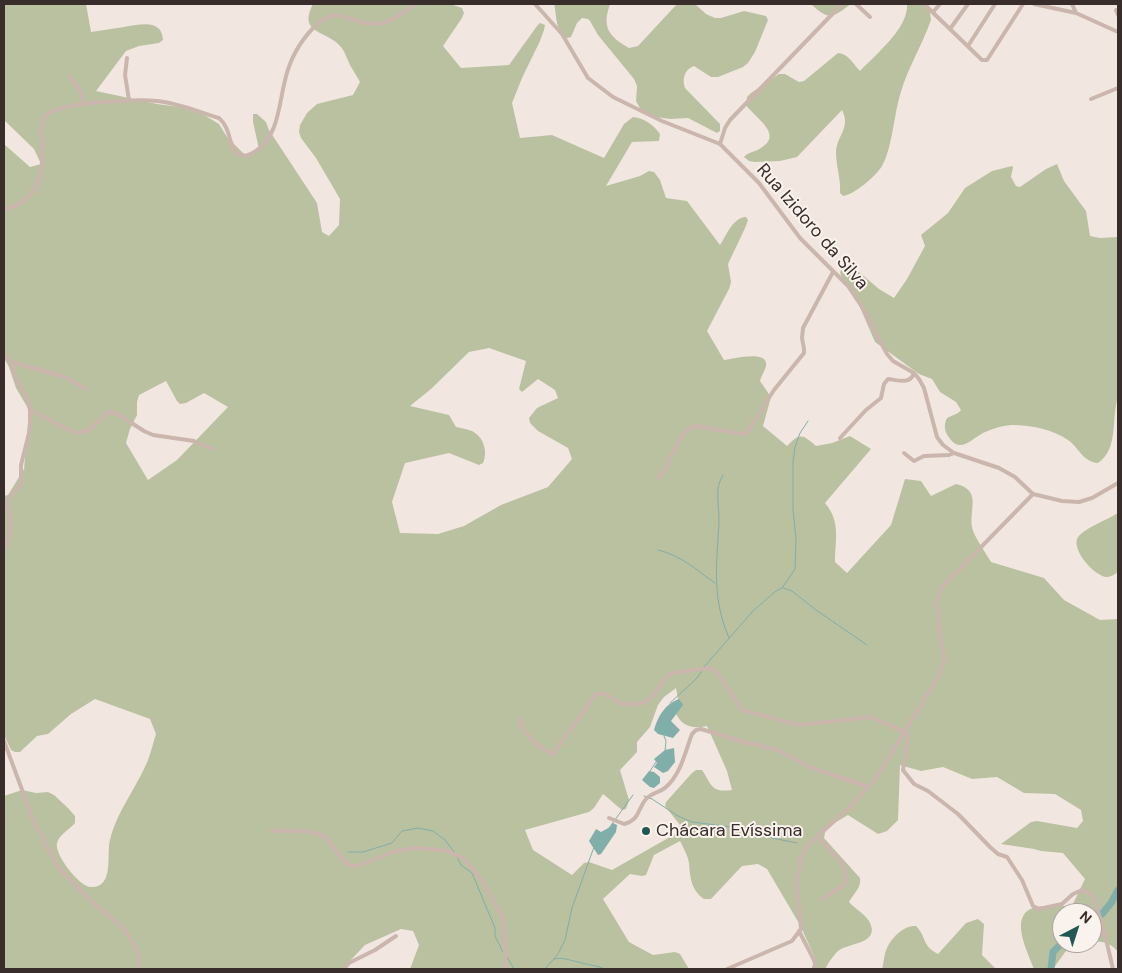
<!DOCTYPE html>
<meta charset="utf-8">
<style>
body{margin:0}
#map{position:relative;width:1122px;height:973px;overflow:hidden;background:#f2e7e0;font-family:"DM Sans",sans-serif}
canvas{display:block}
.frame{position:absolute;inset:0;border:5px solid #382d2b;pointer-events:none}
.north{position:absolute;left:1052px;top:903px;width:50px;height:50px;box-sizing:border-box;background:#faf2ec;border:1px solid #aca39f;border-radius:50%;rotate:40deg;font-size:14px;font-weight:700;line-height:20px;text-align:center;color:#382d2b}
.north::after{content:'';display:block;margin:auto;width:18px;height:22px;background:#225854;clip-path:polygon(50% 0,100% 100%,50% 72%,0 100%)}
</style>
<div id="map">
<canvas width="1122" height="973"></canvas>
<div class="frame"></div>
<div class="north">N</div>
</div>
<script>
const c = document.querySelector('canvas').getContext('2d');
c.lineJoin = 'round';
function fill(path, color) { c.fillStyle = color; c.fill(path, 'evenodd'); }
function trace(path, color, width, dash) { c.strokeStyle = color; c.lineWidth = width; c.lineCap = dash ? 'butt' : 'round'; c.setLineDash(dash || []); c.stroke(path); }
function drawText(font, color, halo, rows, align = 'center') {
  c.font = font + ' "DM Sans",sans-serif'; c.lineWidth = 4; c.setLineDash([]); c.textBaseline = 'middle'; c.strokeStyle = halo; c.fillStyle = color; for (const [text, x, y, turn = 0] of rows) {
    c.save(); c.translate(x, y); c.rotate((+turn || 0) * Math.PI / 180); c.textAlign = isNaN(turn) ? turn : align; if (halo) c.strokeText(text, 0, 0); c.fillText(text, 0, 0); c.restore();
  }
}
const green = new Path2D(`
 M4,4H86L91,32C102,30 113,29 124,27C138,25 162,18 163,40L159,43L139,46L126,51L96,91L157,104L180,107L204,115L219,124L227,137L246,156L259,149L253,122V114H257L266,122L269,130L317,203L322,232L329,236L339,225L340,199L316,158L301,138L299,132L300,125L307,113L317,104L353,95L360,82C357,76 353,71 350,65C347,59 345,52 341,47C328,30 297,35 313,4H450L462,8L464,13L462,18L443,46L461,68L509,65L537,26L540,23L545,25L544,30L540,41L522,78L512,103L520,138L552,135L604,158L624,124L633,117C644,118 654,125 660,134L659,141L632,142L606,186L640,176L649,171L654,172L660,180L666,198L687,201L720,245C727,235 732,218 746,217L748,220L746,226L728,264L731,282L729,289L707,331L724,360C732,359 769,349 766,366C765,371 761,376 760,381L771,397L763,426L787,446C800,433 802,434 816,446L832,443L850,436L871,449L825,503C841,522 835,539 835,562L847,573L891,525L905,479L921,481L931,496L956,484C982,490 969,509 972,527C974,537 986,553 991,562L1044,578L1064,600L1100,620L1118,619V952C1112,944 1102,940 1092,942V913H1062V943H1088L1068,948L1053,969H1034C1028,952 1007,914 1036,907C1047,905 1060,906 1072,906L1085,879L1063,853L1041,851L1034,849L1001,844L1031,822L1037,821L1077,828L1083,821L1081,810L1055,794L1024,793L997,777L972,779L943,767L921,771L900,765L898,820L887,831L878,834L848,815L826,828L824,838L860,878C862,887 853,894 849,902C855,909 864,913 869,921C881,942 853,943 841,949C835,952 830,961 826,967L827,969H811L816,960L800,925L767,869L758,864L742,866L711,899H704C691,890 690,877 689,863C688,856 683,847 680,841L654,855L646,875L642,876L630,874L603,899L629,942L653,955L675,952L680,954L689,969H410L419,945L413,931L401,929L365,945L348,963L346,969H4V796L22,790L36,793L48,792L54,795L68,808L75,816V823C70,829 59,835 57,843C54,854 79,886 90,887C115,889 106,853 110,840C117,811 137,787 148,760C151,752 153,743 156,734L150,719L95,699L71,714L48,734L37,736L20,752H15L11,750L4,735V496L8,495L24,469L29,410L16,388L9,367L4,358V144L30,167L41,164L34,149L4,120ZM489,348L526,361L519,389L522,392L538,379L555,390L558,398L537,408L529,418L530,423L538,431L568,448L572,459L548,487L501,505L464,526L438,534L400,533L392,502L405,463L449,453L479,465L483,463C488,452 484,437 472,431C467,429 461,428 456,427L449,415L410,406L431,389L469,352ZM166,381L177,401L180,404L186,403L204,393L228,407L177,460L148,480L126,443L130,429L137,415V402L139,395ZM676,688L679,704L676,714C683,727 693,729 707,726L727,771L732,790C711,793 712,785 702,770H696L692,773L666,802L665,806L680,825L677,833L612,870L589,862L584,863L572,875L533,850L525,830L589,812L594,808L603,794C610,799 615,805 622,810L626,809L629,800L620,770L637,752V742L650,727L658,705L664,697Z
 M554,4H610C602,27 608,36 629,48L638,46L677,4H695L706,14L715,18H721L744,11L766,16L768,20L755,52L748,63L743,67L718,77H711L694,66C684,70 682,79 685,88L720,124V131L717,133L688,118L670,119L656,117L641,110L636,101L637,86L634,79L598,35L590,21L588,19L582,18L577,23L571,37L567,38C555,31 557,16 554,4Z
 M811,4H851C832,18 829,21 811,4Z
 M907,4H926L930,12L931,20C922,46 907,69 900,95C894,115 892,149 882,166C876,176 854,195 843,196L840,193C841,179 836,166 836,152C837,135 851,128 842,110L797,157L780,161L755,162L749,161L744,157C748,152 755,152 761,148C784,134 755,118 746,105L747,97L751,93L779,74H785L799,82L804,81L838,53C849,54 853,64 860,71C875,55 909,28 907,4Z
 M1057,164L1064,181L1086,211L1090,236L1100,238L1118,237V397C1111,418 1119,449 1098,463C1083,462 1079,448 1068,440C1054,430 1031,425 1013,425C1003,425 992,429 983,433C971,439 960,455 948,436C944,430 944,424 947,418L958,413L961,410L956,402L940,392L932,379L919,374L875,342L859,305L842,279L840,272L843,267L848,266L853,267L879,289L894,298L907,279L925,246L921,235L948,213L965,188L992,171L1012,166L1013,167L1011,177L1016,186L1020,187L1046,169Z
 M1118,513V572C1115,574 1111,577 1107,577C1095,577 1070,549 1078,537C1085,528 1107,520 1118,513Z
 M978,919L984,924L982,955L996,969H882C884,962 884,953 888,946C893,936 905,925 916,926C927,937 921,945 938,954L966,923Z`);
const water = new Path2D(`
 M679,699L683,705L671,721L680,730L673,738L658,734L654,730C658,716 665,704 679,699Z
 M674,748L675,762L668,771L663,773L654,767L657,763L654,759L665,750Z
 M649,771L654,772L660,777V783L654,788L650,787L642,780Z
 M613,823L617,825L616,832L601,854L598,855L589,841L596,829L601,832L610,827Z`);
const stream = new Path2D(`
 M723,475C721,479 718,485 718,489C717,499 719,510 719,520C717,564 711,596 729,638
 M658,550C682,556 695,569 715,583
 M783,588L792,591L816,610L867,645
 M704,667L753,611L776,591L782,588L795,569L796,539L793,509V462L795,447L800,433L808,421
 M670,703L696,679L702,671
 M664,736L666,741L665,751
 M650,771L656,762
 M644,796L652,799L678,816L692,822L739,828L767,837L797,843
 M609,828L633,795
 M348,852H363L392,843L402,831L418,828L433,831L445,840L455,853
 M457,857L461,865L472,873L495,928V936L503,952
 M507,957L514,969
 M554,959C564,957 568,960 578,962C587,965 596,965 605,969
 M545,969L558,954L565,940L572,908L594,847`);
const river = new Path2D(`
 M1102,914L1111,903L1118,890
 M1092,923L1098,918
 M1051,969L1053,952L1062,943`);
const minor = new Path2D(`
 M535,4L562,34L588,78L613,97L662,121L720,144L759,183L800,238L848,286L862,307L887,354L893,361L914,373L919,379L924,388L937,437L943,445L954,453L999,468L1015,477L1033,494L1062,501L1079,502L1092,498L1118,483
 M856,4L870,17
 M924,4L982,60H987L1023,4
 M1034,4L1076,13L1118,32
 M1072,4L1076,13
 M1116,10L1118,15
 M933,12L940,4
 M950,29L968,4
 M968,46L995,4
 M127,58L125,75L129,100
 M69,76L81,91L84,104
 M1091,99L1118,88
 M720,144L725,128L730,120L842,4
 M4,210C34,202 44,179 42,149C42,139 38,129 43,119C51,101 137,99 157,101C178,103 199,112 219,118C232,129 228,148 238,154C245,157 250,155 256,151C283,133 278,92 290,64C296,48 309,29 324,19C337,10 350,20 364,23C369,24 381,24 386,22C396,19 407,9 416,4
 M4,353L11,362L16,379L28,400L30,410V429L21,465V485L10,496L7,503L10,518V534L4,550
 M11,362L65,377L86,389
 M30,410L73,432C90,435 97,422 108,412L116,413L144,431L153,435L194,441L212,449
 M840,438L866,410L881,398L884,384L888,379C898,380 910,385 914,373
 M904,453L914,461L924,456L949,455L954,453
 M658,478C674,464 674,432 695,426L743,434L747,432L774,390L804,353V349L802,338L803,328L833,272
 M520,719C519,731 542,750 553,754L595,695C608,689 611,701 623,704C627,705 638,704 642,703C657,699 659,679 672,673L711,668L718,674L742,710L798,725L871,717L905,732L908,735L903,770L914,784L928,791L958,814L990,847L998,854L1007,857L1022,880L1033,906L1039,909L1062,904L1073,894L1082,890L1093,895L1105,935L1113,969
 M4,741L35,825L59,868L90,900L123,928L134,944L139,958L137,969
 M609,818L624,824C641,819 637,809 646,799C651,793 661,792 666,787C681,774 685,752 692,734L696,730L701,729L744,742L778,750L810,767L869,787
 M272,831C285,831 312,829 323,836C337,844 338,867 358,866L396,851L416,848L448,851L464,859L483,882L503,918L506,969
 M818,835C828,853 854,864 844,885L822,899
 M799,931L814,960L815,964L814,969
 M344,969L349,963L375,950L396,936
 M727,969L792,941L801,929L797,882L801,858L806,847L855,802L876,778L934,684L944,660L936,604L941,588L1033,494`);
const markers = [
 [646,831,5,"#225854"]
];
const streetNames = [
 ["Rua Izidoro da Silva",812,227,49]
];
const poiNames = [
 ["Chácara Evíssima",656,831]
];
fill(green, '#bac1a0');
fill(water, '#80aea9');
trace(stream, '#80aea9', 1);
trace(river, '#80aea9', 7);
trace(minor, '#cab6ac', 4);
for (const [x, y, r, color] of markers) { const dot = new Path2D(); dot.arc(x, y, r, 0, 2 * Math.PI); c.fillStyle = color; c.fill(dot); trace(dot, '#faf2ec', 2); }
drawText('18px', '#382d2b', '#faf2ec', streetNames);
drawText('18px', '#382d2b', '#faf2ec', poiNames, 'left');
</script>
